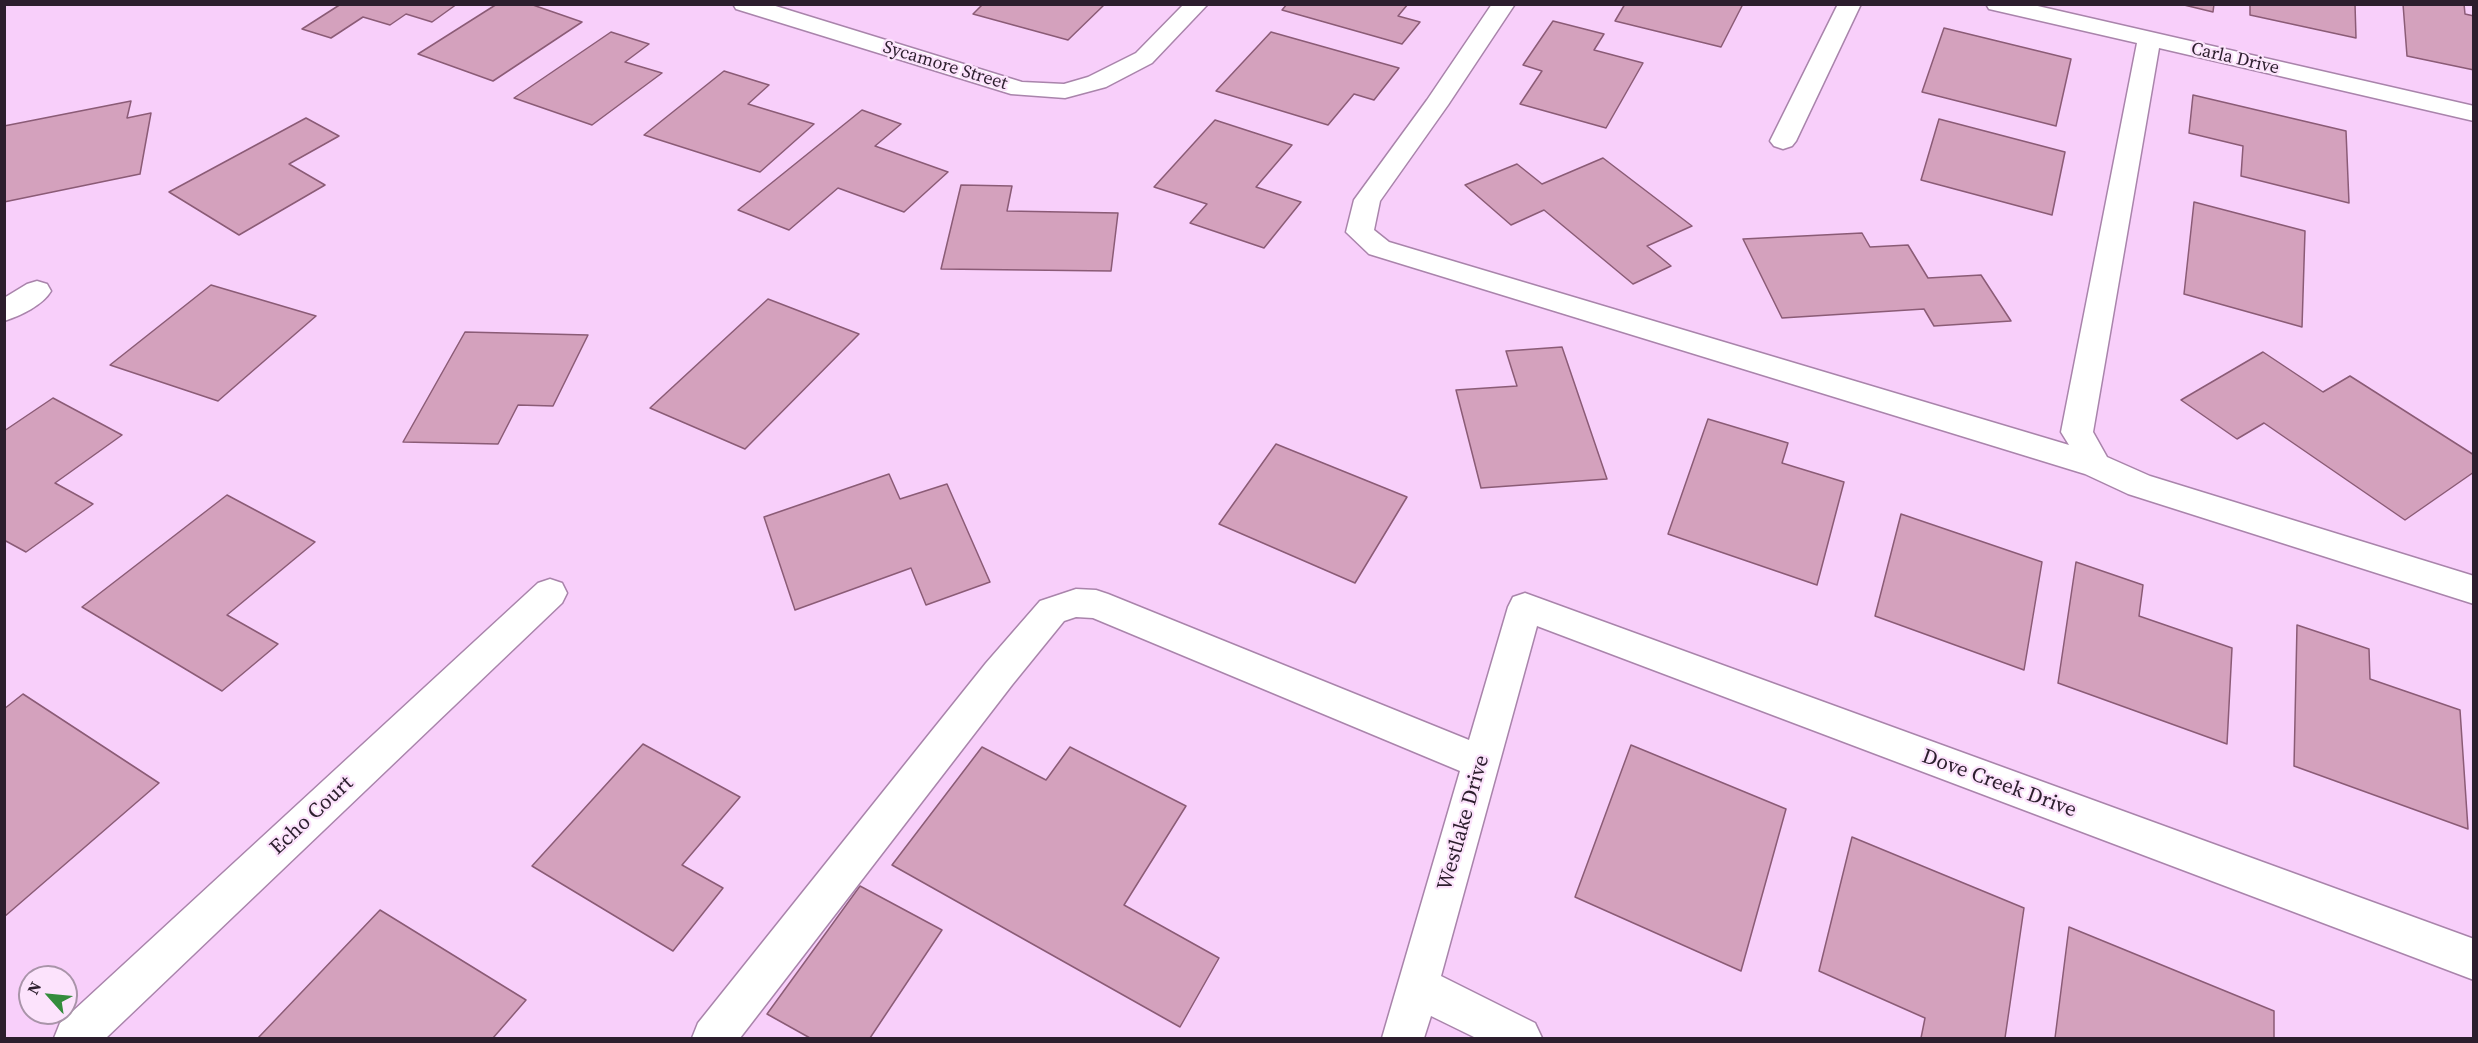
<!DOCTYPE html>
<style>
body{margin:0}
#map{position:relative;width:2478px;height:1043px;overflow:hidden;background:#f8cffa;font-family:"Source Serif 4",serif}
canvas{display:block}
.frame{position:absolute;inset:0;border:6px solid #2c1e2d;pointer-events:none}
.north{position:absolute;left:18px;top:965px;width:60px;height:60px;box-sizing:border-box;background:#fce3fc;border:2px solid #a994a9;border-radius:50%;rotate:297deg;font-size:16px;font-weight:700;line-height:24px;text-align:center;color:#2c1e2d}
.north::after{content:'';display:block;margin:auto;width:21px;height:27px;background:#348c3c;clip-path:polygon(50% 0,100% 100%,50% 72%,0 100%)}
</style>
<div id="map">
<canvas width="2478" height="1043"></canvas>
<div class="frame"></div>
<div class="north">N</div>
</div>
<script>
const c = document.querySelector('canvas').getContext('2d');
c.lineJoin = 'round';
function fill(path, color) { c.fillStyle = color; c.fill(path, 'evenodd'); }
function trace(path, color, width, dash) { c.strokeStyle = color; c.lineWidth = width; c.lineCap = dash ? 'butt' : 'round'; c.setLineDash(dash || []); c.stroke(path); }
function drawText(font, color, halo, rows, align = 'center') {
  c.font = font + ' "Source Serif 4",serif'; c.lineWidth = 4.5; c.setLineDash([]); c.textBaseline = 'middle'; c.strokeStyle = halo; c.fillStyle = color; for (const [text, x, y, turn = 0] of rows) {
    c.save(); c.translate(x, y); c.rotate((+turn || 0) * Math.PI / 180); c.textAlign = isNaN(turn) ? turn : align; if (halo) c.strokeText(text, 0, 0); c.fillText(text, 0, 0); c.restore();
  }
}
const building = new Path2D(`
 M341,4H457L432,22L406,14L390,25L363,17L331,38L302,29Z
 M497,4H530L582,22L493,81L418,54Z
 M983,4H1105L1068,40L973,14Z
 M1287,4H1408L1398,16L1420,22L1402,44L1282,10Z
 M1625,4H1743L1721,47L1615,21Z
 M2180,4H2214L2213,12Z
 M2250,4H2355L2356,38L2250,15Z
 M2403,4H2464L2465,14L2474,16V70L2407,56Z
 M1553,21L1604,34L1594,50L1643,63L1606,128L1520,104L1542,71L1523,65Z
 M1944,28L2071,59L2056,126L1922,92Z
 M611,32L649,44L625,62L662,73L592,125L514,98Z
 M1271,32L1399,68L1374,100L1354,94L1328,125L1216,91Z
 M724,71L769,85L748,104L814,124L760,172L644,135Z
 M2193,95L2346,131L2349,203L2241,176L2243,146L2189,133Z
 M131,101L127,118L151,113L140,174L4,202V126Z
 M862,110L901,124L875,146L948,172L904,212L838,188L789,230L738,210Z
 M306,118L339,136L289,164L325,185L239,235L169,192Z
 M1939,119L2065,152L2052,215L1921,180Z
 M1215,120L1292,145L1256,187L1301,202L1264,248L1190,223L1207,204L1154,187Z
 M1603,158L1692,226L1647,246L1671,266L1633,284L1544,210L1511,225L1465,185L1517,164L1542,184Z
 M961,185L1012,186L1007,211L1118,213L1111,271L941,269Z
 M2194,202L2305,231L2302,327L2184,294Z
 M1862,233L1870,247L1908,245L1928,278L1981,275L2011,321L1934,326L1924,309L1782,318L1743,239Z
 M211,285L316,316L218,401L110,365Z
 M768,299L859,334L745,449L650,408Z
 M465,332L588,335L553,406L518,405L498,444L403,442Z
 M1562,347L1607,479L1481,488L1456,390L1517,386L1506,351Z
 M2263,352L2323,392L2350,376L2474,455V472L2405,520L2264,423L2237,439L2181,400Z
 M53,398L122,435L55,483L93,504L26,552L4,540V431Z
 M1708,419L1788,443L1782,463L1844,482L1817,585L1668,534Z
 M1276,444L1407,497L1355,583L1219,524Z
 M889,474L900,499L947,484L990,582L926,605L911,568L795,610L764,517Z
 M227,495L315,542L227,615L278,644L222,691L82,607Z
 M1901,514L2042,562L2024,670L1875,616Z
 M2076,562L2143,585L2139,616L2232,648L2227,744L2058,683Z
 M2297,625L2369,649L2370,679L2460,710L2468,829L2294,766Z
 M23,694L159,783L4,917V709Z
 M643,744L740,797L682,865L723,888L673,951L532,866Z
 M1631,745L1786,809L1741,971L1575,897Z
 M982,747L1046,780L1070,747L1186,806L1124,905L1219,958L1180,1027L892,865Z
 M1852,837L2024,908L2005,1038H1921L1925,1018L1819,971Z
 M860,886L942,930L870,1038H810L767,1014Z
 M380,910L526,1000L493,1038H258Z
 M2069,927L2274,1011V1038H2055Z`);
const minor = new Path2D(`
 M733,4H769L1022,82L1064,84L1088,77L1136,53L1184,4H1208L1152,63L1106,87L1065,98L1011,94L736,9Z
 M1492,4H1515L1448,105L1380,201L1374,230L1389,242L2069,445L2061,432L2137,43L1989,9L1986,4H2029L2474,106V121L2159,48L2093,432L2107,457L2150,476L2474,576V604L2128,494L2085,474L1369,254L1346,232L1354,200L1427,100Z
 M1838,4H1861L1796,141L1792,146L1783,149L1774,146L1770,141Z
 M37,281L47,284L51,291C43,305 20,316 4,321V298L27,284Z
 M550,579L562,583L567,593L562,603L106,1038H54L60,1023L538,583Z
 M1076,589L1096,590L1108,594L1469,740L1508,607L1513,597L1525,593L2474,939V980L1537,626L1441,976L1535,1023L1542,1038H1476L1431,1016L1424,1038H1382L1460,771L1093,618L1076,617L1064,621L1012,685L740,1038H692L698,1023L986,663L1040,601Z`);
const farStreetnames = [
 ["Carla Drive",2235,59,13],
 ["Sycamore Street",945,66,17]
];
const streetNames = [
 ["Dove Creek Drive",1999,784,20],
 ["Echo Court",312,816,-43],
 ["Westlake Drive",1464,823,-74]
];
fill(building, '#d4a1bd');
trace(building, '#8b5b76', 1.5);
trace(minor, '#a984ab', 3);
fill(minor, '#fff');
drawText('18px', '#2c1e2d', '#fce3fc', farStreetnames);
drawText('21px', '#2c1e2d', '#fce3fc', streetNames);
</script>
